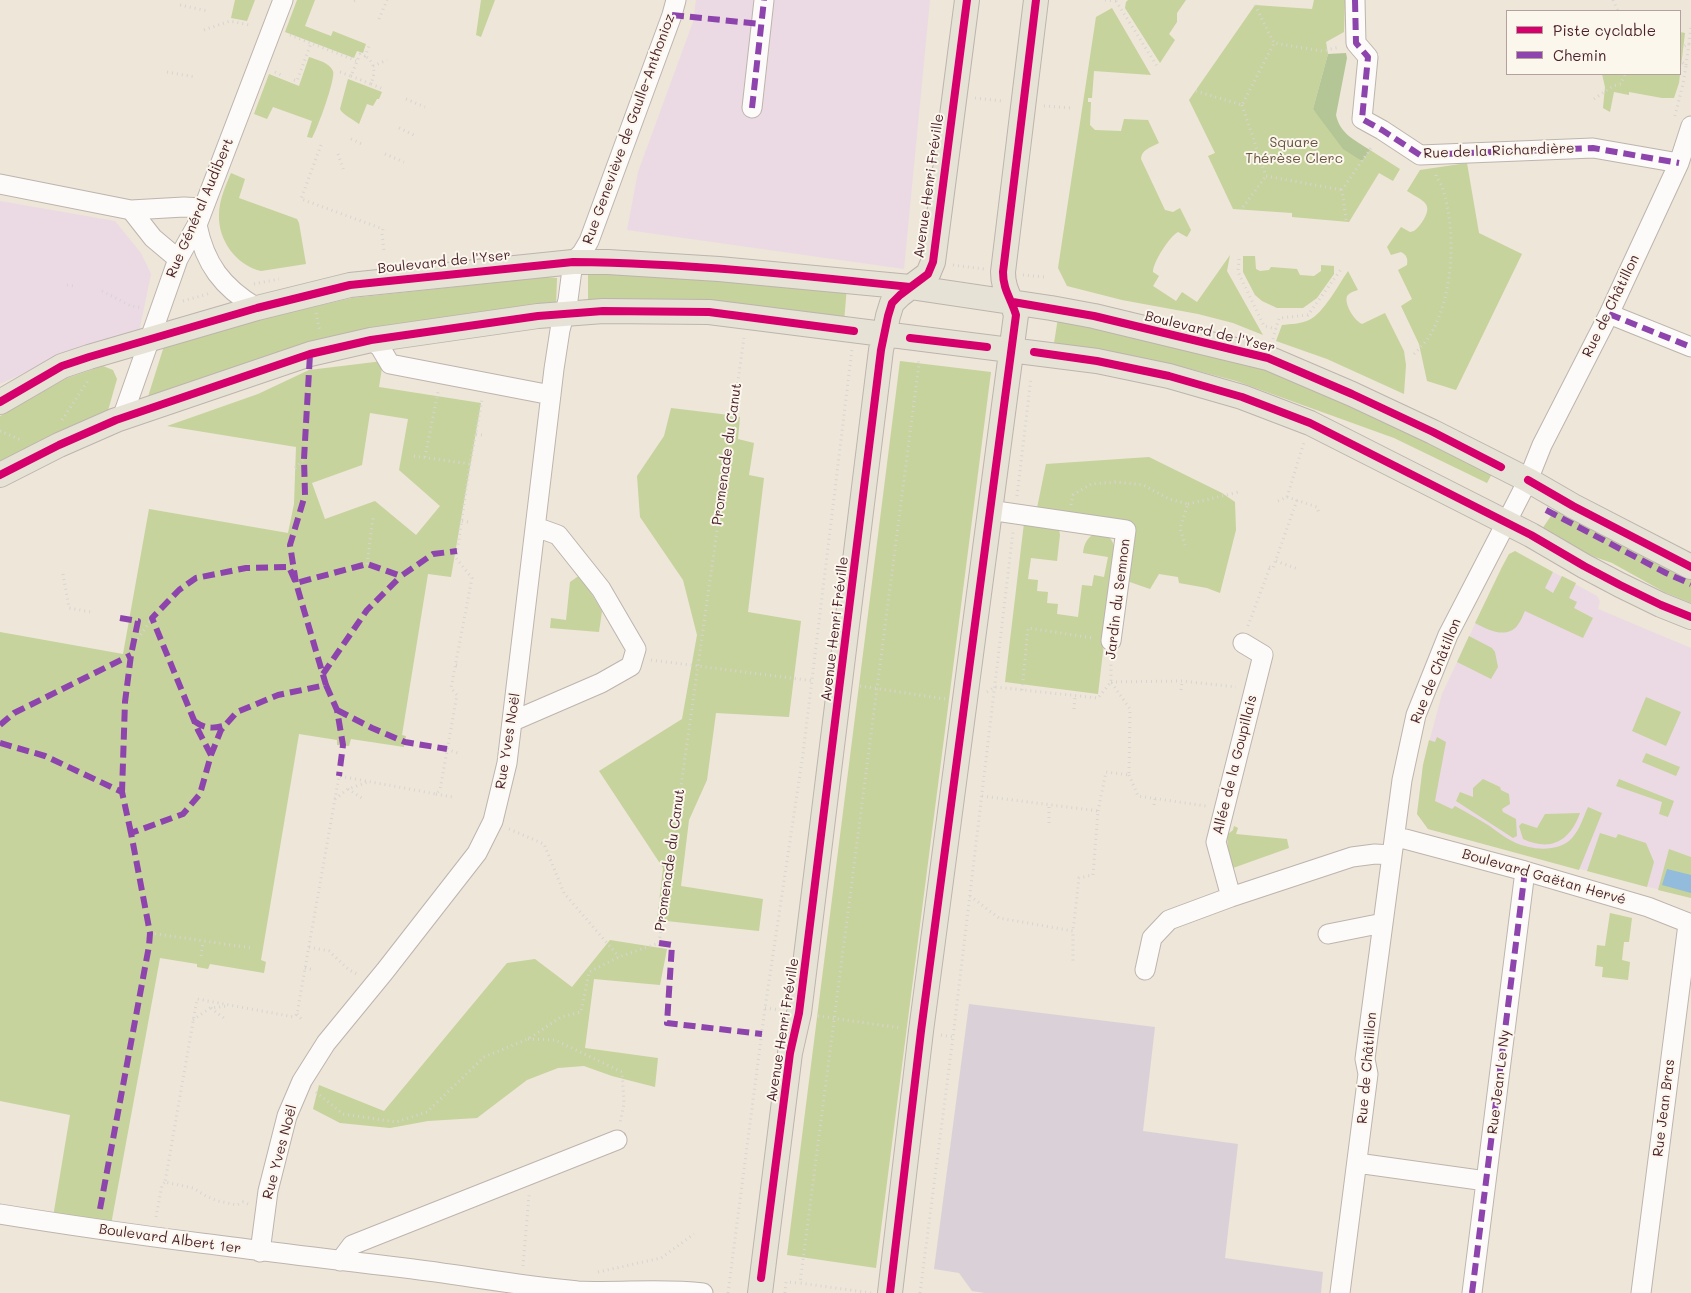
<!DOCTYPE html>
<meta charset="utf-8">
<style>
body{margin:0}
#map{position:relative;width:1691px;height:1293px;overflow:hidden;background:#ede6d9;font-family:Mali,sans-serif}
canvas{display:block}
.legend{position:absolute;left:1506px;top:10px;width:175px;height:65px;box-sizing:border-box;background:#fbf7ec;border:1px solid #b4a19f;margin:0;padding:6px 9px;list-style:none;font-size:15px;color:#4a1f2b}
.legend li{display:flex;align-items:center;gap:10px;height:25px}
.legend b{width:25px;border:1px solid #b4a19f}
</style>
<div id="map">
<canvas width="1691" height="1293"></canvas>
<ul class="legend">
<li><b style="height:6px;background:#d6006c"></b>Piste cyclable</li>
<li><b style="height:6px;background:#8e44ad"></b>Chemin</li>
</ul>
</div>
<script>
const c = document.querySelector('canvas').getContext('2d');
c.lineJoin = 'round';
function fill(path, color) { c.fillStyle = color; c.fill(path, 'evenodd'); }
function trace(path, color, width, dash) { c.strokeStyle = color; c.lineWidth = width; c.lineCap = dash ? 'butt' : 'round'; c.setLineDash(dash || []); c.stroke(path); }
function drawText(font, color, halo, rows, align = 'center') {
  c.font = font + ' Mali,sans-serif'; c.lineWidth = 4; c.setLineDash([]); c.textBaseline = 'middle'; c.strokeStyle = halo; c.fillStyle = color; for (const [text, x, y, turn = 0] of rows) {
    c.save(); c.translate(x, y); c.rotate((+turn || 0) * Math.PI / 180); c.textAlign = isNaN(turn) ? turn : align; if (halo) c.strokeText(text, 0, 0); c.fillText(text, 0, 0); c.restore();
  }
}
const built = new Path2D(`
 M696,0H930L904,269L627,230L638,172L693,22Z
 M0,201L115,221L141,253L151,274L139,332L75,350L0,384Z
 M1502,567L1544,588L1553,572L1597,596L1600,601L1598,609L1691,648V898L1428,829L1417,814L1423,765L1442,694Z`);
const industrial = new Path2D(`
 M969,1004L1155,1027L1143,1131L1238,1144L1225,1258L1323,1272L1321,1293H985L972,1291L959,1273L934,1269Z`);
const green = new Path2D(`
 M235,0H255L247,21L231,18Z
 M297,0H315L305,26L331,36L333,31L366,44L363,53L357,51L354,58L285,32Z
 M481,0H495L481,37L476,35Z
 M1128,0H1186L1177,13V22L1169,34L1175,40L1160,63L1125,8L1126,2Z
 M1314,0H1345V3L1344,32L1326,42L1328,54L1313,109L1362,161L1370,150L1400,169L1393,181L1379,173L1349,222L1292,217V213L1233,209L1208,156L1215,153L1189,100L1255,5L1312,9Z
 M1112,8L1151,75L1094,71L1092,98H1088V102H1091L1090,125L1095,130L1121,131L1124,119L1148,120L1159,143C1151,147 1141,150 1141,159L1165,210L1173,212L1180,208L1191,230L1187,237L1178,232C1170,236 1153,262 1153,272L1159,276L1153,286L1176,301L1182,292L1197,302L1230,255L1227,271L1263,335L1233,323L1198,314L1122,300L1067,286L1058,268L1096,17Z
 M1680,32L1685,33L1679,83L1674,98H1662L1629,92V95L1614,92L1610,112L1603,108L1605,87L1602,74H1680Z
 M309,57C317,60 329,62 333,71C336,78 317,130 312,138L307,137L312,121L273,107L267,119L254,114L269,74L299,86Z
 M348,79L382,92L379,99H377L373,106L367,104L359,124C354,120 342,114 340,109Z
 M1467,163L1479,233L1522,254L1456,390L1427,381L1419,344L1401,306L1412,299L1398,270L1407,265C1408,259 1407,255 1401,252L1391,255L1387,247L1401,227L1410,232L1414,231C1418,228 1421,224 1424,219C1434,202 1420,200 1407,191L1420,170Z
 M231,173L245,179L239,198L297,219L299,223L306,264L261,271C236,265 218,240 219,215C219,201 225,187 231,173Z
 M1243,256H1255L1256,269L1260,271L1269,270L1271,267L1297,269L1300,275L1314,276L1321,271V265L1334,266V274L1317,298L1303,308H1277L1262,301L1255,295L1243,272Z
 M1348,271L1358,290C1354,291 1349,293 1347,296C1344,305 1355,321 1362,324L1385,313L1404,351L1406,365L1404,394L1327,359L1276,341L1282,325C1291,324 1301,324 1309,320C1323,314 1339,284 1348,271Z
 M588,273L715,276L847,286L844,322L588,304Z
 M547,277L557,278L556,306L146,403L164,346L256,320L352,298Z
 M1058,318L1241,361L1332,393L1493,472L1487,483L1394,438L1236,381L1179,366L1143,358L1054,343Z
 M383,361L379,387L481,403L451,577L428,574L402,735L406,736L404,747L351,739L349,746L337,745V740L299,734L261,960L266,962L264,973L210,964L208,969L197,967V964L160,958L110,1230L52,1223L70,1115L0,1101V632L123,654L149,509L288,533L294,504L296,447L167,426L258,394L309,370ZM370,413L408,419L399,470L440,506L416,535L375,501L325,519L312,483L362,465Z
 M900,361L991,372L876,1268L787,1255Z
 M103,366L113,370L117,379L107,414L0,467V416L67,378Z
 M671,408L721,414L740,417L738,439L754,443L749,475L764,478L748,612L801,621L789,717L716,713L707,780L689,820L681,886L763,899L759,931L657,920L663,868L599,771L682,719L697,635L683,580L640,517L637,476L664,436Z
 M1149,457L1222,493L1235,502L1236,530L1220,593L1207,588L1179,583L1178,577L1159,574L1150,589L1124,580L1129,531L1037,508L1046,464Z
 M1557,507L1691,574V603L1666,593L1612,563L1589,555L1540,532Z
 M1024,523L1059,529L1060,535L1057,561L1031,558L1028,579L1038,580L1037,591L1048,592L1047,603L1058,604L1057,614L1078,617L1082,585L1092,586L1094,575L1104,577L1108,557L1083,553C1084,543 1088,536 1098,532C1110,536 1113,539 1115,551L1098,694L1005,682Z
 M1515,551L1553,572L1545,588L1553,593L1562,576L1576,583L1569,598L1577,602L1574,608L1593,618L1583,638L1525,611C1523,615 1521,621 1517,626C1506,639 1488,630 1475,623L1502,567L1509,554Z
 M580,575L602,611L599,632L550,628L551,618L566,620L570,582Z
 M1469,636L1492,648L1495,652L1498,667L1491,679L1457,662Z
 M1646,697L1681,712L1666,746L1632,731Z
 M1437,737L1446,742L1435,801L1452,809L1455,806C1466,812 1477,818 1488,825C1497,831 1505,838 1514,842C1531,850 1558,853 1572,838C1580,829 1583,818 1588,807L1602,813L1579,870L1428,829L1417,814L1423,765L1429,740L1435,742Z
 M1646,753L1680,767L1676,776L1642,762Z
 M1483,779L1500,787L1501,790L1509,794L1510,804L1502,809L1503,812L1516,819L1517,836L1513,838L1456,801L1460,792L1473,797V788Z
 M1619,779L1674,801L1668,817L1659,814L1662,802L1616,786Z
 M1580,813C1570,841 1551,852 1523,839L1519,826L1522,823L1537,828L1545,814Z
 M1234,826L1238,828L1236,834L1287,839L1289,848L1233,868L1228,852L1227,835L1233,830Z
 M1600,833L1616,838L1618,834L1646,843L1654,862L1647,887L1587,871Z
 M1669,849L1691,857V898L1658,890Z
 M1610,913L1632,918L1629,942H1624L1622,960L1630,962L1628,980L1602,977L1603,967L1595,966L1597,945L1605,946Z
 M610,940L667,949L660,985L594,979L585,1048L658,1058L655,1087L612,1076L584,1066L558,1068L527,1080L477,1118L428,1121L390,1128L340,1123L313,1109L319,1085L384,1111L507,963L535,959L572,987Z`);
const forest = new Path2D(`
 M1346,53L1347,58L1336,115C1340,134 1355,140 1370,150L1362,161L1343,149L1313,109L1328,54Z`);
const water = new Path2D(`
 M1667,869L1691,875V893L1662,885Z`);
const path = new Path2D(`
 M1105,0L1116,1L1118,0
 M1613,0L1618,11
 M354,1L356,0
 M1116,1L1157,66
 M180,5L208,11
 M1255,5L1274,43L1322,51L1340,47
 M379,19L387,0
 M204,30L230,21L249,25
 M290,35L357,61
 M1680,48L1689,44L1691,26
 M1686,65L1689,44
 M373,66L387,60
 M167,72L195,77
 M275,72L283,76
 M340,72L351,76L360,54L365,56L369,46
 M351,76L371,84C375,73 376,63 365,56
 M294,80L297,81L311,43
 M371,84L383,89
 M1196,91L1242,105L1274,43
 M975,98L1003,101
 M406,99L425,107
 M1594,99L1613,86L1621,84L1625,74
 M1242,105L1266,176L1342,190
 M1044,106L1071,108
 M1675,116L1683,84L1686,66L1680,60
 M399,128L414,135
 M351,139L362,144
 M321,145L301,199L383,229L382,234L384,251
 M338,154L344,171
 M385,154L404,162
 M1243,207L1266,176
 M1346,220L1342,190L1373,145
 M1239,259L1238,272L1264,326L1276,329
 M953,265L984,269
 M1023,275L1045,277
 M254,284L279,279
 M67,285L75,286
 M102,291L131,306L143,308
 M183,301L211,293
 M316,313L320,332
 M1273,339L1279,318L1308,315L1342,268
 M1414,354C1421,347 1428,340 1433,330C1453,292 1456,234 1444,193C1443,187 1439,181 1436,176V173
 M62,420L89,379
 M0,431L23,441
 M476,434L482,435
 M414,456L470,464L482,400
 M425,457L438,392
 M295,468L304,459
 M1017,496L1031,378
 M1287,497L1317,507L1319,513
 M1278,501L1287,497L1304,442
 M1188,504L1239,492
 M1071,505L1073,495L1091,484L1116,482L1143,485L1169,499L1188,504L1180,528L1185,545
 M462,521L468,522
 M1276,561L1298,569
 M367,564L373,518
 M1269,567L1273,568L1297,500
 M63,574L69,608L91,612
 M1248,626L1270,567
 M135,643L152,618
 M651,660L814,681
 M456,665L461,666
 M1111,682L1182,681L1236,687
 M860,686L945,699
 M1022,690L1028,628L1093,638
 M1181,690L1182,681
 M987,692L995,687L1098,698L1111,682V659
 M1074,709L1075,696
 M447,749L460,754
 M1129,775L1138,796L1206,806
 M348,789L363,799
 M436,794L453,797
 M982,796L1098,811L1093,875L1079,878L1073,931
 M335,799L348,789L368,782
 M1154,805L1155,799
 M1098,811L1106,772L1129,775L1130,709L1111,682
 M1049,823V805
 M509,829L544,844L564,893L619,957
 M970,896L999,918L1073,931V961
 M150,933L252,948
 M309,947L329,951L349,970L359,975
 M201,956L203,942
 M305,968L314,970
 M211,1008L225,1019
 M765,1008L780,1010
 M297,1014L303,1021
 M818,1016L901,1028
 M193,1020L210,1008L228,1006
 M941,1035L953,1037
 M528,1039L555,1040L622,1072L624,1103L620,1124
 M316,1092L343,1114L396,1122L427,1112L484,1057L528,1039L561,1017L581,1012L589,972L619,957L659,943L744,338
 M248,1204L243,1202L237,1205L218,1201L206,1196L193,1188L165,1182L197,999L294,1017L297,1014L339,776L436,794L440,790L457,695L451,688L472,578L456,558L470,464
 M156,1217L162,1185L165,1182
 M523,1266L529,1195
 M598,1272L661,1258L694,1234
 M728,1293L765,1008L803,754L852,349
 M785,1293L786,1282L800,1283
 M871,1293L800,1283L919,364L918,359
 M920,1293L953,1037L1013,532`);
const minor = new Path2D(`
 M1355,0L1356,43L1368,57L1362,119L1382,130L1420,155L1593,148L1679,163
 M752,108L764,0
 M0,184L131,210L184,207L203,208
 M131,210L153,238L178,259
 M197,225C205,264 222,287 257,308
 M1609,314L1691,347
 M371,340L380,347L390,364L551,395
 M122,418L178,259L197,225L283,0
 M989,510L1126,530L1111,641
 M513,721L601,683L631,666L636,649L601,589L558,535L536,527
 M1395,838L1405,839L1525,871L1648,907L1691,924
 M1231,897L1216,842L1263,655L1243,643
 M1328,934L1383,923
 M1145,970L1152,938L1169,920L1231,897L1352,857L1375,854L1392,855
 M1357,1163L1486,1181
 M0,1214C135,1236 270,1252 405,1268C463,1275 520,1286 578,1291C619,1293 662,1288 703,1293
 M260,1252L268,1191L287,1116L302,1081L326,1043L385,971L477,853L493,821L507,763L554,369L560,330L568,300L573,262L582,253L589,241L672,15L676,0
 M340,1261L352,1245L617,1140
 M1340,1293L1368,1074L1365,1059L1402,780L1416,715L1448,635L1506,523L1528,480L1542,445L1609,314L1679,163L1691,126
 M1472,1293L1525,871
 M1641,1293L1688,924`);
const major = new Path2D(`
 M0,402L62,366L89,357L257,308L350,285L573,262H608L719,269L910,287L1051,308L1094,316L1268,358L1352,394L1433,432L1528,480L1573,506L1691,567
 M0,475L59,445L116,420L310,354L371,340L538,316L603,311L709,312L1097,361L1169,376L1242,397L1310,423L1531,535L1584,566L1620,585L1661,605L1691,617
 M760,1293L790,1053L799,1013L881,350L888,316L892,303L900,295L928,274L933,262L967,0
 M890,1293L921,1031L1016,315C1011,298 1003,290 1003,272L1036,0`);
const quiet = new Path2D(`
 M1355,0L1356,43L1368,57L1362,119L1382,130L1420,155L1593,148L1679,163
 M672,15L761,24
 M752,108L764,0
 M1609,314L1691,347
 M1546,510L1666,573L1691,584
 M120,618L138,621L131,655L125,702L122,792
 M323,674L367,610L401,576
 M326,685L337,710L343,745L339,776
 M337,710L372,728L405,742L447,749
 M194,721C205,729 213,729 226,725
 M0,725L14,713L131,655
 M0,743L45,756L122,792L131,833
 M211,755L198,730L152,618L179,590L196,578L246,568L289,567L296,583L367,564L401,576L433,554L457,551
 M659,943L672,945L667,1023L762,1034
 M100,1209L149,946L150,933L131,833L183,814L200,794L211,755L221,730L237,712L278,695L326,685L296,583L290,545L305,495L304,459L310,354
 M1472,1293L1525,871`);
const cycleway = new Path2D(`
 M1013,302L1094,316L1268,358L1352,394L1433,432L1501,467
 M910,338L987,347
 M1034,352L1097,361L1169,376L1242,397L1310,423L1531,535L1584,566L1620,585L1661,605L1691,617
 M0,402L62,366L89,357L257,308L350,285L573,262C685,263 798,275 910,287
 M0,475L59,445L116,420L310,354L371,340L538,316L603,311L709,312L854,331
 M1528,480L1573,506L1691,567
 M761,1278L790,1053L799,1013L881,350L888,316L892,303L900,295L928,274L933,262L967,0
 M890,1293L921,1031L1016,315C1011,298 1003,290 1003,272L1036,0`);
const streetNames = [
 ["Rue Geneviève de Gaulle-Anthonioz",629,129,-70],
 ["Rue de la Richardière",1499,151,-2],
 ["Avenue Henri Fréville",929,186,-82],
 ["Rue Général Audibert",200,208,-67],
 ["Boulevard de l'Yser",444,262,-6],
 ["Rue de Châtillon",1611,306,-64],
 ["Boulevard de l'Yser",1210,332,14],
 ["Promenade du Canut",727,454,-82],
 ["Jardin du Semnon",1118,599,-83],
 ["Avenue Henri Fréville",835,629,-83],
 ["Rue de Châtillon",1436,671,-68],
 ["Rue Yves Noël",508,741,-81],
 ["Allée de la Goupillais",1235,765,-76],
 ["Promenade du Canut",670,860,-82],
 ["Boulevard Gaëtan Hervé",1544,877,16],
 ["Avenue Henri Fréville",783,1030,-81],
 ["Rue de Châtillon",1367,1068,-85],
 ["Rue Jean Le Ny",1499,1082,-83],
 ["Rue Jean Bras",1664,1108,-83],
 ["Rue Yves Noël",280,1152,-75],
 ["Boulevard Albert 1er",170,1239,8]
];
const parkNames = [
 ["Square",1294,143],
 ["Thérèse Clerc",1294,159]
];
fill(built, '#ebdae4');
fill(industrial, '#dad1d8');
fill(green, '#c6d39c');
fill(forest, '#b4c596');
fill(water, '#93bbdc');
trace(minor, '#bdb4ad', 21);
trace(major, '#bdb4ad', 26);
trace(path, '#d8d4d1', 3, [1, 4]);
trace(minor, '#fcfbf9', 19);
trace(major, '#e6e2d5', 24);
trace(quiet, '#8e44ad', 6, [12, 6]);
trace(cycleway, '#d6006c', 8);
drawText('14px', '#4a1f2b', '#fbf7ec', streetNames);
drawText('14px', '#66513e', '#fbf7ec', parkNames);
</script>
